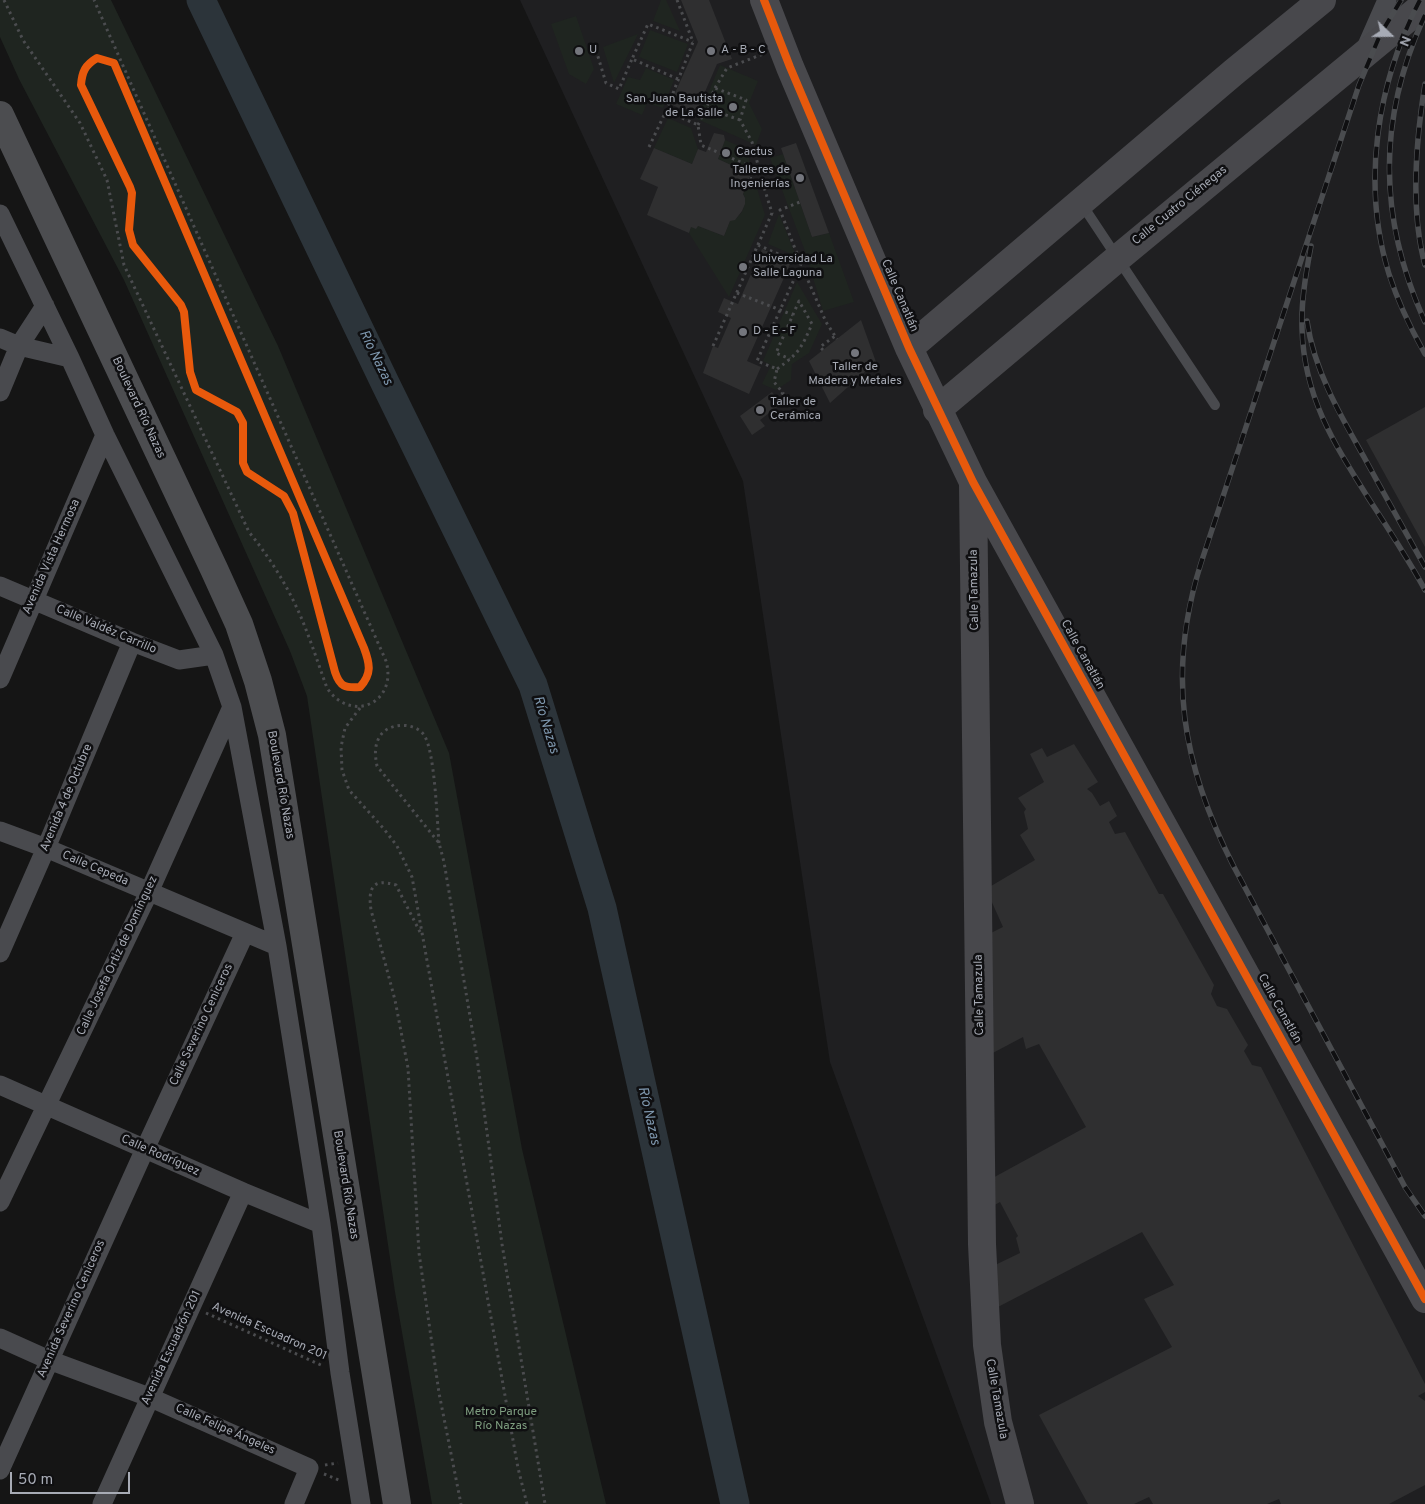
<!DOCTYPE html>
<meta charset="utf-8">
<style>
body{margin:0}
#map{position:relative;width:1425px;height:1504px;overflow:hidden;background:#151515;font-family:Overpass,sans-serif}
canvas{display:block}
.north{position:absolute;left:1365px;top:10px;width:50px;height:50px;-webkit-text-stroke:4px #0f0f11;paint-order:stroke;rotate:112deg;font-size:14px;font-weight:700;line-height:20px;text-align:center;color:#a7abb5}
.north::after{content:'';display:block;margin:auto;width:18px;height:22px;background:#a7abb5;clip-path:polygon(50% 0,100% 100%,50% 72%,0 100%)}
.scale{position:absolute;left:10px;top:1472px;width:120px;height:22px;box-sizing:border-box;border:2px solid #a7abb5;border-top:0;padding-left:6px;font-size:15px;line-height:18px;white-space:nowrap;color:#a7abb5;-webkit-text-stroke:4px #0f0f11;paint-order:stroke}
</style>
<div id="map">
<canvas width="1425" height="1504"></canvas>
<div class="north">N</div>
<div class="scale">50 m</div>
</div>
<script>
const c = document.querySelector('canvas').getContext('2d');
c.lineJoin = 'round';
function fill(path, color) { c.fillStyle = color; c.fill(path, 'evenodd'); }
function trace(path, color, width, dash) { c.strokeStyle = color; c.lineWidth = width; c.lineCap = dash ? 'butt' : 'round'; c.setLineDash(dash || []); c.stroke(path); }
function drawText(font, color, halo, rows, align = 'center') {
  c.font = font + ' Overpass,sans-serif'; c.lineWidth = 5; c.setLineDash([]); c.textBaseline = 'middle'; c.strokeStyle = halo; c.fillStyle = color; for (const [text, x, y, turn = 0] of rows) {
    c.save(); c.translate(x, y); c.rotate((+turn || 0) * Math.PI / 180); c.textAlign = isNaN(turn) ? turn : align; if (halo) c.strokeText(text, 0, 0); c.fillText(text, 0, 0); c.restore();
  }
}
const built = new Path2D(`
 M520,0H1425V1504H991L830,1062L743,481Z`);
const green = new Path2D(`
 M0,0H111L278,346L449,753L522,1149L606,1504H432L395,1292L307,696L290,651L124,280L19,79L0,37Z
 M661,0H666L680,31L653,21Z
 M576,16L594,69L586,84L569,74L551,24Z
 M650,30L688,44L677,72L639,57Z
 M638,34L614,83L603,47Z
 M720,65L758,81L749,103L762,129L756,145L697,119Z
 M646,68L674,80L663,108L647,103L642,115L616,104L628,77L640,80Z
 M668,118L691,128L698,149L692,164L654,148Z
 M725,140L748,150L751,174L718,159Z
 M783,154L812,237L829,233L854,302L823,311L805,251L770,158Z
 M748,181L756,185L765,215L729,297L689,233L691,227L698,226L724,236L730,221C741,218 745,208 745,198L743,194Z
 M779,214L796,256L768,244Z
 M797,282L822,324L809,353L792,364L791,380L776,390L762,384L771,365L763,361Z`);
const river = new Path2D(`
 M201,0L386,385L533,685L602,908L735,1504`);
const building = new Path2D(`
 M681,0H709L732,59L717,64L695,115L670,104L698,42Z
 M714,133L724,135L725,140L718,159L751,174L743,194L745,198V204L742,211L735,220L730,221L724,236L698,226L696,229L691,227L689,233L647,215L658,187L640,179L654,148L692,164L698,149L706,152Z
 M796,143L829,233L812,237L781,148Z
 M762,249L791,262L747,361L761,367L749,394L703,373L713,346L718,348L731,318L718,312L724,298L738,304Z
 M861,320L876,362L830,403L809,361Z
 M772,392L781,404L760,420L765,426L752,435L740,416Z
 M1425,407V547L1366,440Z
 M1074,744L1098,782L1087,789L1092,793L1100,806L1109,801L1117,816L1109,822L1115,834L1125,832L1159,894H1163L1214,985L1211,994L1217,1006L1227,1009L1248,1045L1244,1051L1252,1065L1261,1067L1425,1384V1392L1418,1396L1425,1401V1485L1389,1504H1281L1279,1499L1267,1504H1153L1149,1497L1134,1504H1088L1039,1415L1172,1347L1144,1299L1174,1285L1142,1232L996,1308L993,1266L1020,1253L1016,1238L1018,1236L1000,1202L991,1207L989,1180L1086,1127L1039,1044L1026,1049L1023,1037L989,1055L987,935L1003,927L986,889L1035,860L1020,835L1028,829L1024,812L1026,809L1018,798L1044,782L1030,754L1042,748L1047,757Z`);
const path = new Path2D(`
 M4,0L23,40L80,123L107,180L124,265L249,532C271,559 290,590 303,622C312,644 319,666 327,688C351,724 398,703 386,661L94,0
 M677,0L693,42L666,111L698,125L701,145L759,170
 M596,50L606,83L619,89L632,59
 M678,79L632,59L648,24L693,42
 M715,88L727,68L763,54
 M740,120L706,108L715,88L746,100L740,120L752,142L763,184
 M698,125L706,108
 M649,147L666,111
 M758,245L801,264L826,322L837,339
 M737,293L793,315
 M713,346L772,213L763,184L750,178
 M823,350L820,347L835,336
 M777,369C799,353 801,349 812,324L799,301L776,353L790,359
 M776,398L783,393L774,382L777,369L757,361L801,264L780,210L800,202
 M360,708L345,728L341,747L342,770L349,790L384,829L397,846L412,877L518,1468L527,1504
 M439,843C437,821 435,751 424,735C415,722 389,722 380,736C374,746 375,755 377,766L439,843L444,862L477,1058L502,1244L545,1504
 M420,932L396,885C372,878 368,888 371,910L395,1000L408,1068L419,1253L439,1393L461,1504
 M206,1313L323,1366
 M325,1465L338,1463
 M324,1474L341,1481`);
const lane = new Path2D(`
 M1081,203L1215,405`);
const street = new Path2D(`
 M1365,50L1387,0
 M0,214L70,358L105,435L214,655L232,707L277,946L321,1224L340,1373L361,1504
 M0,338L19,346L70,358
 M0,392L19,346L45,306
 M0,586L132,642L179,660L214,655
 M0,679L105,435
 M0,831L46,848L277,946
 M0,953L46,848L132,642
 M0,1085L243,1192L321,1224
 M0,1202L149,892L232,707
 M0,1338L49,1360L149,1397L309,1468L294,1504
 M0,1470L145,1149L245,933
 M102,1504L243,1192`);
const secondary = new Path2D(`
 M764,0L790,67L909,348L973,482L1425,1299
 M909,348L1234,72L1322,0
 M937,410L1118,258L1425,4
 M973,484L982,1244L987,1345L998,1422L1020,1504`);
const primary = new Path2D(`
 M0,115L214,569L239,624L258,681L272,735L397,1504`);
const rail = new Path2D(`
 M1401,0L1380,35L1359,85L1201,563C1166,674 1182,765 1234,867L1405,1187L1425,1216
 M1420,0C1377,83 1361,184 1389,274C1398,302 1411,329 1425,354
 M1425,15C1377,119 1378,218 1425,322
 M1425,84C1416,140 1410,210 1425,265
 M1311,246C1306,273 1301,301 1302,329C1304,396 1333,442 1367,496C1387,527 1407,557 1425,590
 M1307,321C1314,370 1340,415 1364,457C1384,494 1405,531 1425,567`);
const cycleway = new Path2D(`
 M764,0L790,67L909,348L973,482L1425,1299
 M97,58L114,63L364,648C370,664 372,674 360,687C345,688 340,687 335,672L293,513L284,496L247,472L243,463V423L237,412L196,390L190,372L184,312L181,305L133,245L129,230L132,193L130,187L81,85C82,72 85,65 97,58Z`);
const markers = [
 [579,51,5,"#74767d"],
 [711,51,5,"#74767d"],
 [733,107,5,"#74767d"],
 [726,153,5,"#74767d"],
 [800,178,5,"#74767d"],
 [743,267,5,"#74767d"],
 [743,332,5,"#74767d"],
 [855,353,5,"#74767d"],
 [760,410,5,"#74767d"]
];
const poiNames = [
 ["U",589,51],
 ["A - B - C",721,51],
 ["San Juan Bautista",723,100,"right"],
 ["de La Salle",723,114,"right"],
 ["Cactus",736,153],
 ["Talleres de",790,171,"right"],
 ["Ingenierías",790,185,"right"],
 ["Universidad La",753,260],
 ["Salle Laguna",753,274],
 ["D - E - F",753,332],
 ["Taller de",855,368,"center"],
 ["Madera y Metales",855,382,"center"],
 ["Taller de",770,403],
 ["Cerámica",770,417]
];
const streetNames = [
 ["Calle Cuatro Ciénegas",1180,206,-39],
 ["Calle Canatlán",899,296,67],
 ["Boulevard Río Nazas",138,408,65],
 ["Avenida Vista Hermosa",52,557,-66],
 ["Calle Tamazula",975,590,-91],
 ["Calle Valdéz Carrillo",106,630,23],
 ["Calle Canatlán",1082,655,61],
 ["Boulevard Río Nazas",280,785,80],
 ["Avenida 4 de Octubre",67,798,-67],
 ["Calle Cepeda",95,869,23],
 ["Calle Josefa Ortiz de Domínguez",118,956,-65],
 ["Calle Tamazula",980,995,-91],
 ["Calle Canatlán",1279,1009,61],
 ["Calle Severino Ceniceros",202,1025,-65],
 ["Calle Rodríguez",160,1156,24],
 ["Boulevard Río Nazas",345,1185,81],
 ["Avenida Severino Ceniceros",72,1309,-66],
 ["Avenida Escuadron 201",269,1332,24],
 ["Avenida Escuadrón 201",172,1348,-65],
 ["Calle Tamazula",996,1399,80],
 ["Calle Felipe Ángeles",225,1430,24]
];
const parkNames = [
 ["Metro Parque",501,1413],
 ["Río Nazas",501,1427]
];
const waterNames = [
 ["Río Nazas",375,358,64],
 ["Río Nazas",545,725,73],
 ["Río Nazas",648,1116,77]
];
fill(built, '#1f1f21');
fill(green, '#1f2520');
trace(river, '#2c343a', 29);
fill(building, '#2f2f30');
trace(path, '#4b4c4f', 3, [2.5, 4]);
trace(lane, '#494a4e', 10);
trace(street, '#494a4e', 19);
trace(secondary, '#48484c', 28);
trace(primary, '#4c4d50', 28);
trace(rail, '#4a4c4f', 5.5);
trace(rail, '#0f0f11', 4, [11]);
trace(cycleway, '#e8590c', 8);
for (const [x, y, r, color] of markers) { const dot = new Path2D(); dot.arc(x, y, r, 0, 2 * Math.PI); c.fillStyle = color; c.fill(dot); trace(dot, '#0f0f11', 2); }
drawText('12px', '#a7abb5', '#0f0f11', poiNames, 'left');
drawText('12px', '#a7abb5', '#0f0f11', streetNames);
drawText('12px', '#7f9f81', '#0f0f11', parkNames);
drawText('italic 14px', '#7f98af', '#0f0f11', waterNames);
</script>
